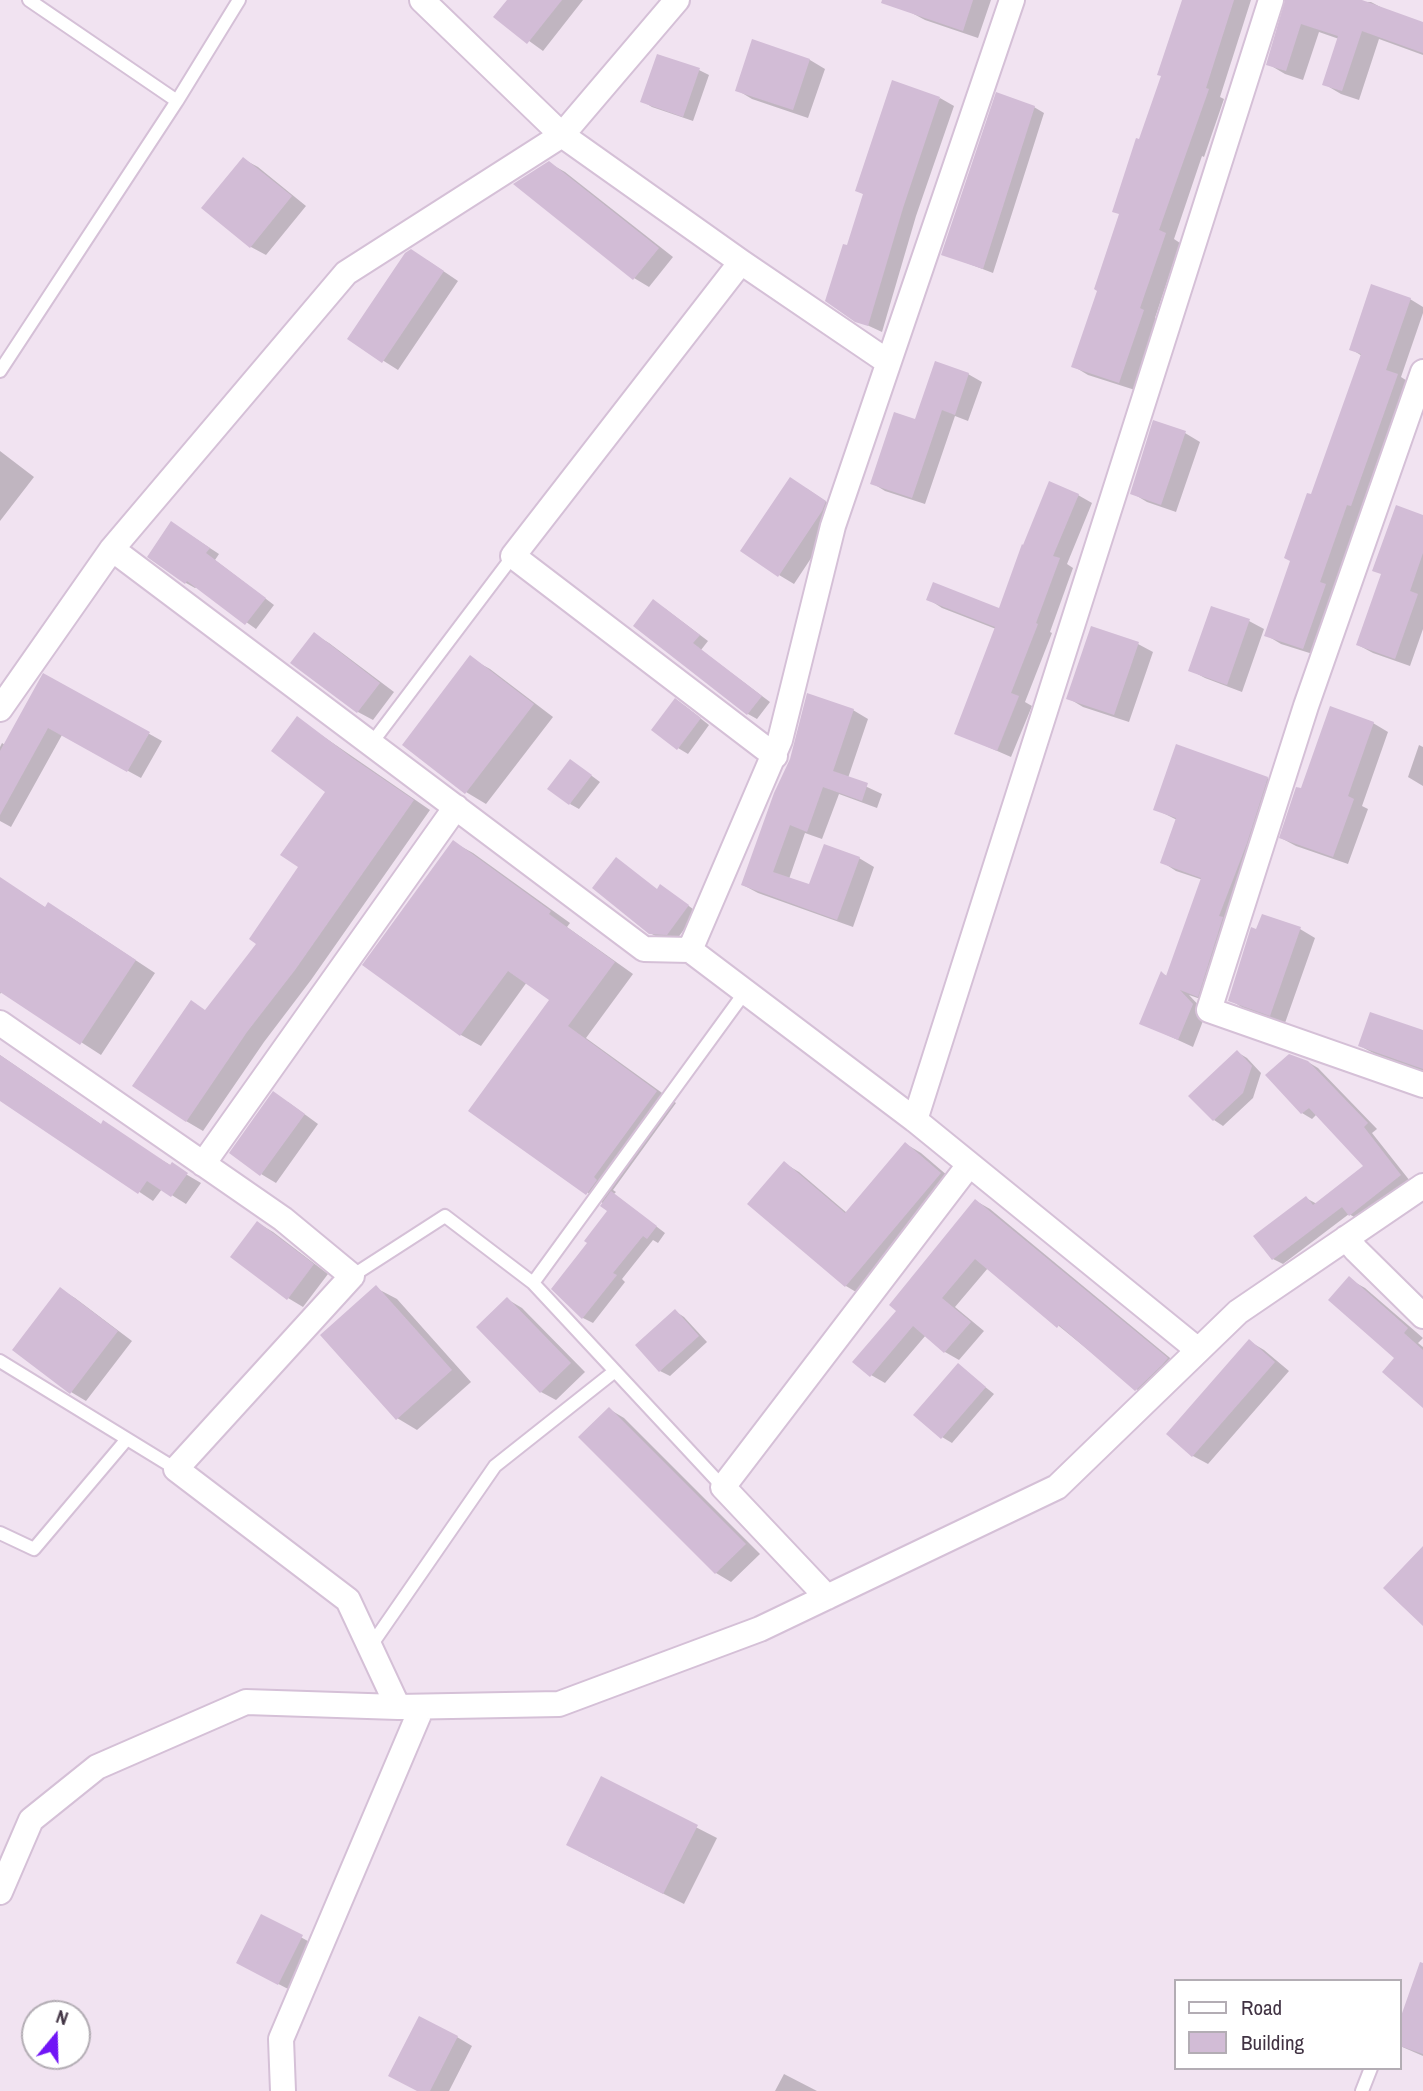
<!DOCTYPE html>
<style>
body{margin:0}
#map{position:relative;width:1423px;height:2091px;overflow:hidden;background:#f1e3f1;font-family:"Archivo Narrow",sans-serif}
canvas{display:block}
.legend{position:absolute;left:1174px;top:1979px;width:228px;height:91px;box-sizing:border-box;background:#fff;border:2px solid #b3adb4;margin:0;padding:9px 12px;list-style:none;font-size:21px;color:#413343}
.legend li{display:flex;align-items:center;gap:14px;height:35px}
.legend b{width:35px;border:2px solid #b3adb4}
.north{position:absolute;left:21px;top:2000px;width:70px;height:70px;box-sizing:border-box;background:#fff;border:2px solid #b3adb4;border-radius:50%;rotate:19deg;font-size:19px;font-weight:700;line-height:28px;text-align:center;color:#413343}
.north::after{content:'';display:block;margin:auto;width:24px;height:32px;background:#7115f6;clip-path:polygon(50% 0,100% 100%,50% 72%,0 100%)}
</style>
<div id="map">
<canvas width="1423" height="2091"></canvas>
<ul class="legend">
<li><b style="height:9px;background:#fff"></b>Road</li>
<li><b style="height:19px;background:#d2bcd6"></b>Building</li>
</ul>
<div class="north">N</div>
</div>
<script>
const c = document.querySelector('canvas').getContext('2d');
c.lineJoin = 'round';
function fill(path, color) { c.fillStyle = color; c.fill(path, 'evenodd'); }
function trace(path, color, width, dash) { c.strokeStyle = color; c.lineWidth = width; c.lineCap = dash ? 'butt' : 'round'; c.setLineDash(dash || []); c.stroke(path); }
const shadow = new Path2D(`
 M509,0H583L543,51L496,17Z
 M914,0H991L978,38L925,20L910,12Z
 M1183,0H1251L1220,97L1224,99L1204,157L1202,156L1174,239L1180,243L1155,318L1158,320L1135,390L1088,375L1073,366L1099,290L1140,142L1163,76Z
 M1287,0L1371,2L1386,10L1423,24V55L1379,39L1359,100L1341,94L1324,84L1339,39L1319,32L1303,80L1285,74L1268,64Z
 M753,41L810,60L825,69L808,118L752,99L737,90Z
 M699,70L709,75L693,121L652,107L642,101Z
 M940,98L954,106L916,216L882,332L856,320L849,247L865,195L857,190Z
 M1034,107L1044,113L993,273L943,254Z
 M243,159L258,167L306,206L266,255L251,247Z
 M549,163L565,172L673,257L649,287L634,278Z
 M427,260L458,281L398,370L349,339Z
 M1410,299L1423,307V313L1401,377L1412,384L1319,656L1281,644L1266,635L1362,356L1351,349Z
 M968,374L982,382L968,421L955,416L925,504L885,491L872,483L916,421Z
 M1185,433L1200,442L1176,512L1147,502L1132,493Z
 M0,451L34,477L0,521Z
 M806,488L840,511L837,519L794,584L779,575Z
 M1078,495L1092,503L1067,564L1073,568L1050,632L1052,633L1025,702L1032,706L1011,757L956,733L996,629L942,608L928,599L1000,610Z
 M1423,517V629L1410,666L1373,653L1358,645Z
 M181,529L219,554L215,560L274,605L256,629L197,587L195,588L186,583L150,556Z
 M663,607L708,641L701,650L770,702L757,719L748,714Z
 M1249,621L1264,629L1242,692L1205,678L1190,670Z
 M314,634L329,643L394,692L373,720L358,712Z
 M1138,644L1153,652L1129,722L1083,707L1068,698Z
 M470,658L490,669L553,717L486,804L466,792Z
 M44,675L162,741L141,778L62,735L11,827L0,821V747L2,743L5,745Z
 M685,706L709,725L688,754L678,748Z
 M853,710L868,719L848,778L882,794L877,808L839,794L822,839L805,833L789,879L810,887L859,858L874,867L853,927L758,893L743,885Z
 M298,719L430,810L311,980L264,1042L203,1131L186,1121L206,1012L258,943L301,867L328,792Z
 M1373,723L1388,732L1362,806L1368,809L1348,864L1296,846L1281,838L1302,791Z
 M1419,745L1423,747V786L1408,777Z
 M580,767L600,782L579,809L570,804Z
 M1267,778L1281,786L1212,1003L1189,995L1206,1013L1193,1047L1141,1023L1162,973L1168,977L1203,880L1176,871L1162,862L1177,820L1155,809Z
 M453,842L473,853L570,923L567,927L633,974L586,1038L676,1103L613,1190L616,1192L614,1194L665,1233L658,1243L653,1240L622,1279L625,1282L593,1323L583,1318L553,1289L589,1243L610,1210L604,1204L471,1110L551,1000L527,982L481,1046L461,1035L365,965Z
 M0,878L46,908L69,916L155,973L101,1055L2,991L0,994Z
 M658,890L670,892L697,912L677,939H661L650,933Z
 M1263,916L1300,929L1315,938L1285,1023L1245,1009L1230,1000Z
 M1423,1032V1071L1375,1054L1360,1046Z
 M1237,1052L1247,1058L1261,1073L1253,1098L1223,1126L1214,1120Z
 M0,1055L102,1125L201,1183L186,1204L162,1189L153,1201L0,1099Z
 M1308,1062L1318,1068L1377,1129L1372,1133L1410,1181L1359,1220L1349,1214L1283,1264L1273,1259L1306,1198L1317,1204L1366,1166L1317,1114L1312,1119L1302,1113Z
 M288,1102L318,1124L276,1183L261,1174Z
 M906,1144L921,1153L955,1182L861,1295L846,1286L784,1163L799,1172L847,1213Z
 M976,1201L990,1209L1181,1367L1150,1397L1136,1389L988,1268L955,1307L984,1331L959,1360L945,1352L926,1335L885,1383L871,1375L898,1311Z
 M258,1223L273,1232L328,1274L303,1307L288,1298Z
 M1349,1279L1365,1288L1423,1338L1418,1343L1423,1347V1406Z
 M376,1288L397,1299L471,1382L417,1430L397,1418Z
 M60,1289L75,1298L132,1341L86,1401L71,1392Z
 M507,1299L522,1308L585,1372L556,1400L541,1392Z
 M675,1311L684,1317L707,1342L670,1376L660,1371Z
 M1249,1341L1264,1350L1289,1371L1208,1464L1193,1456L1168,1434Z
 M958,1365L994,1394L952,1443L942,1437Z
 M609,1409L624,1418L760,1554L731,1582L716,1573L580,1437Z
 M602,1779L717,1838L684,1904L588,1856Z
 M262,1916L317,1946L294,1992L253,1971Z
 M1423,1984V2056L1400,2046Z
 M457,2037L472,2046L449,2091H419Z
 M784,2074L817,2091H775Z`);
const building = new Path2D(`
 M507,0H562L527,44L493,17Z
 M882,0H973L963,31L881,3Z
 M1182,0H1234L1206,88L1209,89L1159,230L1166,233L1140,308L1144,310L1119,383L1071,367L1097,291L1094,289L1119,214L1112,212L1136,138L1139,139L1161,76L1157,75Z
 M1285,0H1362L1423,22V53L1362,31L1342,91L1322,85L1338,36L1301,24L1286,71L1266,65Z
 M752,39L810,59L793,110L735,91Z
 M657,54L700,68L683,117L640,102Z
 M892,80L940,97L903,208L868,326L855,322L825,301L843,244L847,245L863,194L855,191Z
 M996,92L1035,106L983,269L941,255Z
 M243,157L292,196L250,248L201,208Z
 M549,161L659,248L633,280L513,184Z
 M411,249L444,271L382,363L347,339L405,253Z
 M1371,284L1411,298L1386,370L1398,374L1351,506L1347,505L1320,582L1326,584L1303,649L1264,636L1290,561L1284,558L1307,493L1311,494L1361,354L1349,350Z
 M935,361L969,373L955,415L942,410L912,498L870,484L894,412L915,419Z
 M1153,420L1186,431L1161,505L1130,494Z
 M790,477L826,501L822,511L778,577L740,551Z
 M1049,481L1079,494L1053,556L1060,558L1036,623L1038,624L1011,693L1019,696L997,751L954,734L995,627L926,600L933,582L999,608L1022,544L1023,545Z
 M1396,505L1423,515V553L1410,591L1418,594L1395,659L1356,645L1381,574L1372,571Z
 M171,521L210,548L206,553L266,598L245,625L187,581L185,584L147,557Z
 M653,599L700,635L693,643L762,696L747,715L633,626Z
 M1211,606L1250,619L1227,685L1188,671Z
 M1091,626L1139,642L1114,715L1066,699Z
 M314,632L380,683L357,713L290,663Z
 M470,655L534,704L465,794L402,745Z
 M43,673L150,732L127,772L48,728L0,815V751Z
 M807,693L854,709L833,771L868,783L862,801L823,787L807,832L790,825L773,872L809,884L824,844L860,857L837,920L741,885L774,793L790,759Z
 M675,698L701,718L677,750L651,730Z
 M1330,706L1374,722L1348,796L1354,799L1333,857L1279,838L1296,787L1301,788Z
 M297,716L351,757L414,800L295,970L247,1032L186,1122L132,1086L191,1000L205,1010L256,944L249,939L298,867L280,855L325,792L271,751Z
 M1176,744L1268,777L1247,843L1219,916L1223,917L1198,997L1180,990L1193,1004L1178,1040L1139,1024L1161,971L1166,976L1201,878L1160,863L1176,818L1153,810Z
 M570,759L592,775L569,805L547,789Z
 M453,840L551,911L549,914L615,962L568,1026L657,1091L594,1177L597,1180L586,1195L468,1111L549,1000L508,971L460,1036L362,965Z
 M616,857L657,889L660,884L689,905L667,935L649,934L592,888Z
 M0,877L45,907L48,902L136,960L80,1045L0,992Z
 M1262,914L1301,927L1270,1016L1228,1001L1251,927L1256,929Z
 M1370,1012L1423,1030V1069L1358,1046Z
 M1237,1050L1252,1066L1243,1093L1213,1121L1188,1096Z
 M1289,1054L1308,1061L1368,1123L1364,1127L1401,1175L1349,1216L1342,1207L1272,1260L1253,1236L1306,1196L1313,1205L1363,1166L1309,1108L1301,1114L1265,1075Z
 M0,1055L101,1124L103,1120L170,1165L172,1162L188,1173L171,1197L147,1181L138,1194L0,1101Z
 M273,1091L305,1114L260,1176L229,1153Z
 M905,1142L941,1173L845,1287L747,1204L784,1161L845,1213Z
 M611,1191L657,1226L647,1239L643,1236L613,1273L617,1275L582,1319L551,1289L587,1243L584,1241L607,1211L600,1206Z
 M975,1199L1168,1358L1162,1365L1135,1391L1059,1325L1057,1328L975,1259L942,1298L971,1322L944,1353L913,1326L870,1377L852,1362L896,1311L889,1305Z
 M257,1221L314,1264L287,1300L230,1257Z
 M1349,1276L1408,1328L1404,1333L1423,1350V1408L1382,1372L1394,1358L1328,1300Z
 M376,1285L452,1370L396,1420L320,1335Z
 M60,1287L118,1331L70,1394L12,1350Z
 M507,1297L571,1363L540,1393L476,1327Z
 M675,1309L699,1336L659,1372L635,1345Z
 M1249,1339L1275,1362L1192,1457L1166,1434Z
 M958,1363L986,1387L941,1439L913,1415Z
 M609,1407L746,1544L715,1574L578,1437Z
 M1423,1546V1626L1383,1588Z
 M601,1776L698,1825L663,1894L566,1845Z
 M261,1914L303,1935L278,1985L236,1963Z
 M1420,1962L1423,1963V2054L1400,2046V2019Z
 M419,2016L458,2036L430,2091H417L388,2076Z`);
const lane = new Path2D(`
 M29,0L177,101
 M0,371L177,101L239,0
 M371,744L513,556
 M352,1276L445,1216L533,1283
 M0,1361L176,1469
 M723,1487L533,1283L745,992
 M0,1533L34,1549L127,1439
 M370,1647L495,1466L615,1371
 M1362,2091L1371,2068`);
const street = new Path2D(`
 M422,0L562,135L741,262L888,362
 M741,262L513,556L775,756
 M1423,372L1306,706L1209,1010L1423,1085
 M112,549L644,949L690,950L915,1120L1198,1350
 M0,709L112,549L346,273L562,135L677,0
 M690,950L780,740L833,526L1012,0
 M0,1023L283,1219L352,1276L176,1469L348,1600L398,1707
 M915,1120L1271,0
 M203,1164L456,807
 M1346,1238L1356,1250L1423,1316
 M827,1597L723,1487L969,1165
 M0,1892L31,1820L97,1767L246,1702L398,1707L559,1704L760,1629L1057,1487L1238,1312L1423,1186
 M283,2091L281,2039L422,1707`);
fill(shadow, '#0003');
fill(building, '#d2bcd6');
trace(lane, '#d5c0d7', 16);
trace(street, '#d5c0d7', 28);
trace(lane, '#fff', 12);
trace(street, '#fff', 24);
</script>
